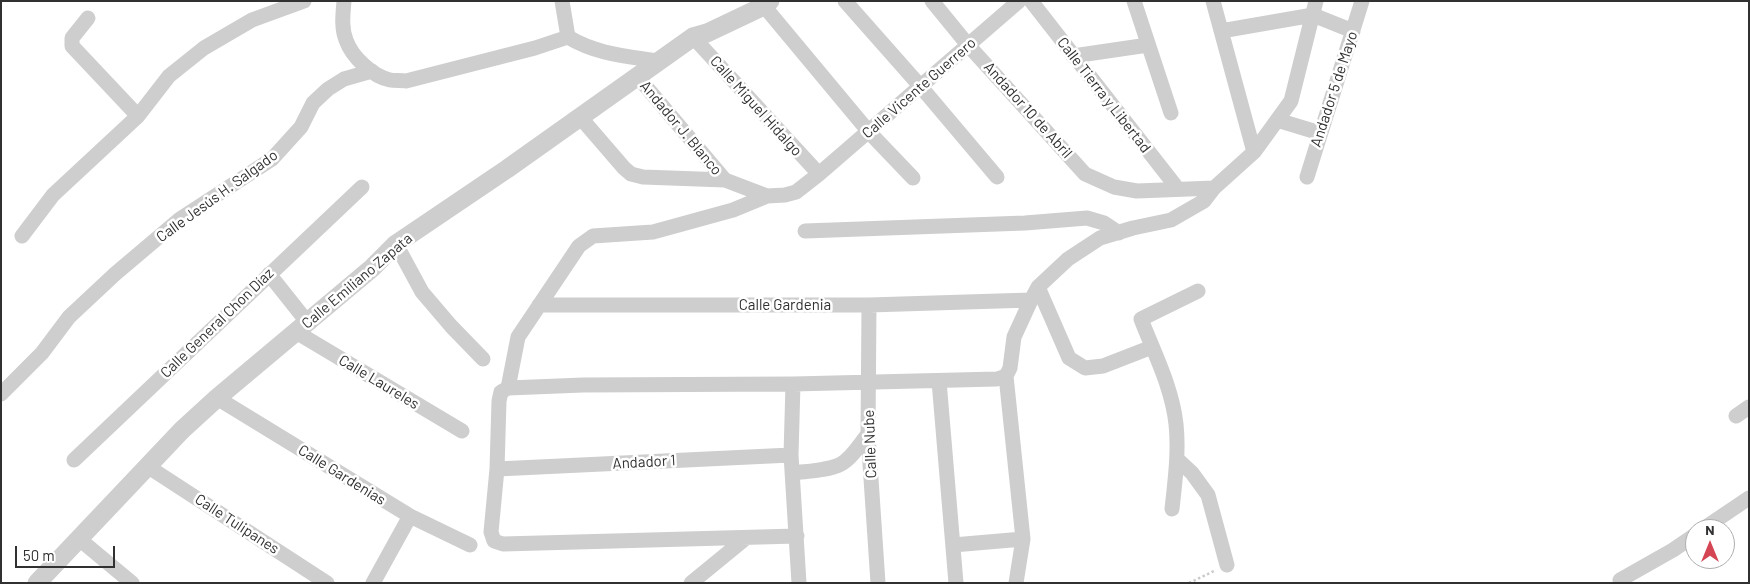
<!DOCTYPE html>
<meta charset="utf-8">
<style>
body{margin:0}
#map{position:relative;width:1750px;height:584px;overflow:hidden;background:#fff;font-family:Barlow,sans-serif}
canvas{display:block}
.frame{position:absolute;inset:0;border:2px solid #313131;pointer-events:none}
.north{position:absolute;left:1685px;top:519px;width:50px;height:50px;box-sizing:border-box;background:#fff;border:1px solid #adadad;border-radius:50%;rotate:0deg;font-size:14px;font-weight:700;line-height:20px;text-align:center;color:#313131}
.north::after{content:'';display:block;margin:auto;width:18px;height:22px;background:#d54654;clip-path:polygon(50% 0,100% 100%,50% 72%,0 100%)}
.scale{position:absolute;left:15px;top:546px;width:100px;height:22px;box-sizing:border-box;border:2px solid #313131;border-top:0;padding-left:6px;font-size:15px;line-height:18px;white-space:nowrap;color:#313131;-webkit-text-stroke:4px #fff;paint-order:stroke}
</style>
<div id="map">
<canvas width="1750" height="584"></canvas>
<div class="frame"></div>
<div class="north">N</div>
<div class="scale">50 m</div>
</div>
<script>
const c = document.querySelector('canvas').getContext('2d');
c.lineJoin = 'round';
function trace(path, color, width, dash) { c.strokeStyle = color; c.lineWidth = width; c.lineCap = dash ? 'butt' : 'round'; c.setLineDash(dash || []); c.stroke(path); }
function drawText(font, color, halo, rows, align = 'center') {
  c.font = font + ' Barlow,sans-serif'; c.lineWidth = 5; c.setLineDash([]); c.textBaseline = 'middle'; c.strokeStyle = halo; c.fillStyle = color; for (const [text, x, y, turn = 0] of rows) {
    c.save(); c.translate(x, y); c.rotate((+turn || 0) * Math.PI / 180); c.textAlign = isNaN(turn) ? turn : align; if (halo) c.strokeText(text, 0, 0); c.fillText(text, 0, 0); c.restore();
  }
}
const path = new Path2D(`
 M1189,583L1214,571`);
const minor = new Path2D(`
 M344,1C343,14 341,27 346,40C352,57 372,76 390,80C395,81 401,80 406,81L535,48L568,37C596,54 626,56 658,61
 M562,1L568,37
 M845,1L921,87L997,177
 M932,1L968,45L1085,174L1114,187L1137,191L1214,188
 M1031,1L1178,189
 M1134,1L1171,113
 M1213,1L1254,152
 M764,6L869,132L913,178
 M88,18L72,38V46L138,116
 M1221,31L1313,15L1353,31
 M693,37L819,174
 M1073,56L1148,45
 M637,76L725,180
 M580,117L624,168L631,174L643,177L725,180L767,196L785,195L796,192L819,174L1019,1
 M1277,120L1320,133
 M1307,177L1362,1
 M805,231L1025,223L1087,218L1104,223L1119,233
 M22,236L53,195L138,116L169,76L204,48L252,20L304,1
 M396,244L422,292L451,326L483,359
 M269,274L308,323
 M1038,287L1069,358L1085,368L1103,366L1152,347
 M539,305H869L1031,300
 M869,305L868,434L878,583
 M296,332L462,431
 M939,381L956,583
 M793,384L791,455L799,583
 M508,388L518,337L579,246L593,236L653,232L733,210L767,196
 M1,394L42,353L69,317L115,274L180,219L272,159L301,127L313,103L328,89L344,79L372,71
 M217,398L410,516L470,545
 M1736,416L1749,407
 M1177,459L1192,473L1208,495L1227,565
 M74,460L362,187
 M147,466L327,583
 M497,469L791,455
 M793,473C808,471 827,471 841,464C852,458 860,444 868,434
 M1172,509C1175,481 1179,452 1176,424C1172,387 1154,353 1141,319L1198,291
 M1703,529L1749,498
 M797,536L503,544L494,541L491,532L497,469L499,401L501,392L508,388L583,385L793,384L997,379L1006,376
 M78,538L132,583
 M953,545L1023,539
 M1620,580L1673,550L1695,535
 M373,583L410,516
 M691,583L746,538
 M1016,583L1023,539L1006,376L1010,368L1014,337L1031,300L1038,287L1068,259L1100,238L1133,228L1171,220L1204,201L1214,188L1254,152L1291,101L1316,1`);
const tertiary = new Path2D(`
 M37,583L182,430L217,398L372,268L396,244L507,169L693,37L707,33L764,6L770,1`);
const streetNames = [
 ["Calle Vicente Guerrero",919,88,-41],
 ["Andador 5 de Mayo",1334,89,-72],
 ["Calle Tierra y Libertad",1104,95,52],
 ["Calle Miguel Hidalgo",756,106,48],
 ["Andador 10 de Abril",1028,110,48],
 ["Andador J. Blanco",681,128,50],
 ["Calle Jesús H. Salgado",217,196,-36],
 ["Calle Emiliano Zapata",357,281,-40],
 ["Calle Gardenia",785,305],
 ["Calle General Chon Díaz",217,323,-44],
 ["Calle Laureles",379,382,31],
 ["Calle Nube",870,444,-92],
 ["Andador 1",644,462,-3],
 ["Calle Gardenias",342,475,32],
 ["Calle Tulipanes",237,524,33]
];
trace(path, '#cbcbcb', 2.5, [2.5, 2.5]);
trace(minor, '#cecece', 15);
trace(tertiary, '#cecece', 19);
drawText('15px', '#313131', '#fff', streetNames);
</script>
